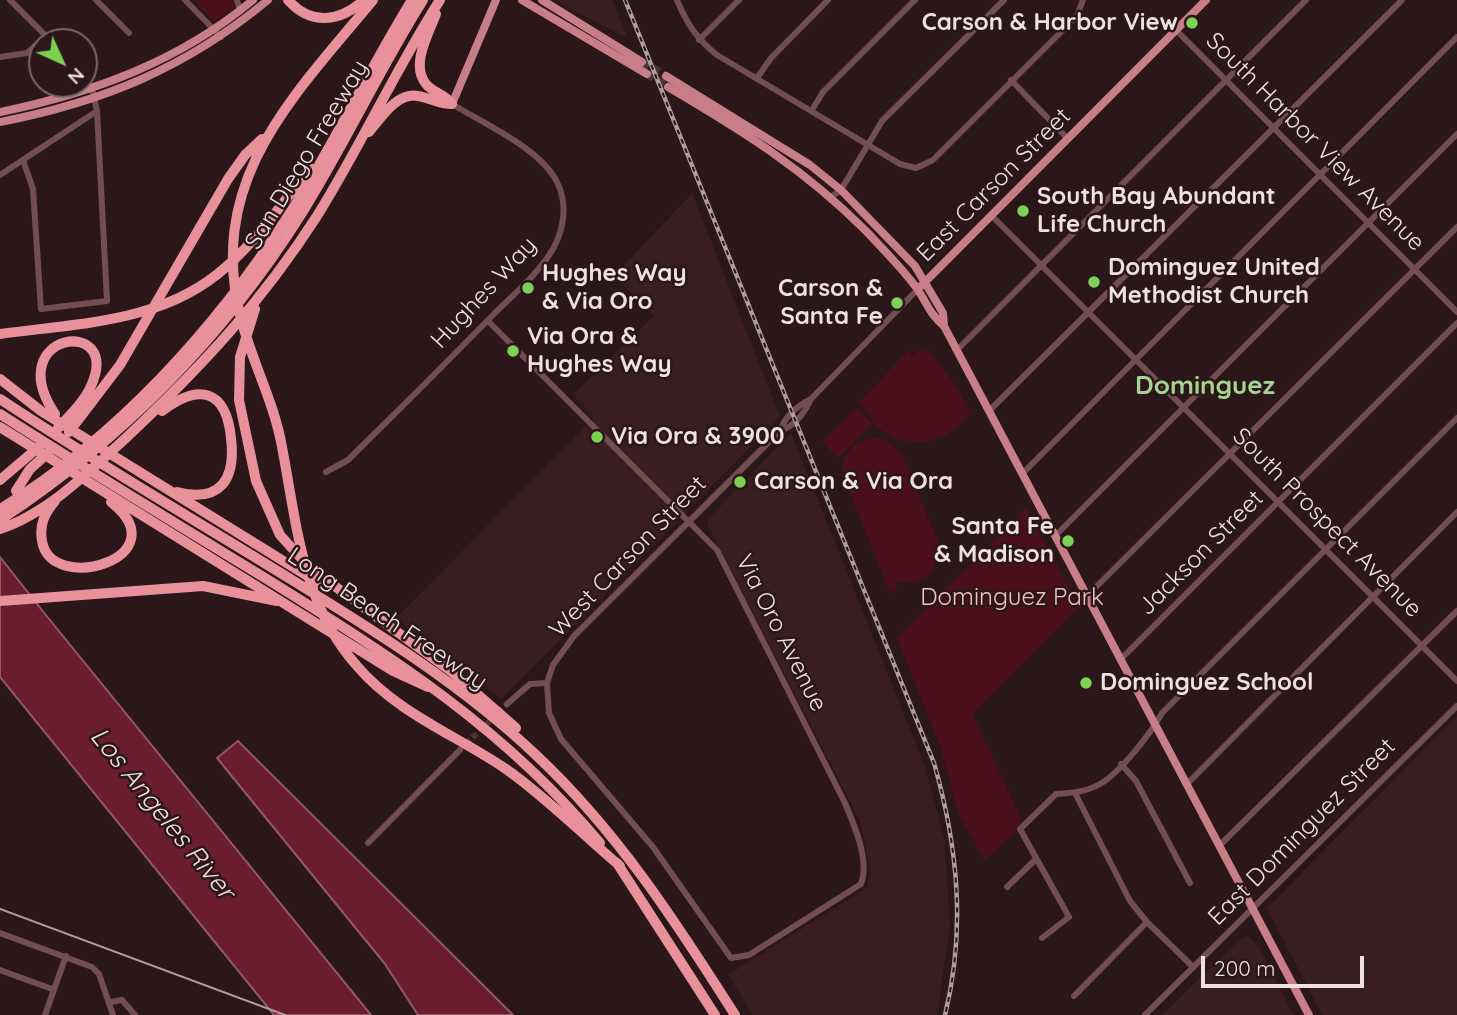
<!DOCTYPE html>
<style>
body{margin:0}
#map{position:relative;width:1457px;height:1015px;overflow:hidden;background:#2b1719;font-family:Quicksand,sans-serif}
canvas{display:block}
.north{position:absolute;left:28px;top:28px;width:70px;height:70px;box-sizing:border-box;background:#2b1719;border:2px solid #796769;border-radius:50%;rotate:135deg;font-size:19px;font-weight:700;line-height:28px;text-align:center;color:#efe0e1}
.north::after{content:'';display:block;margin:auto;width:24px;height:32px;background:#7dd154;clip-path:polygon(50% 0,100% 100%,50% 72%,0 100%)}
.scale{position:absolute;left:1201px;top:956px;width:163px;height:32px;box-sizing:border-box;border:4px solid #efe0e1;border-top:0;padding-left:9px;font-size:21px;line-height:24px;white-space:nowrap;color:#efe0e1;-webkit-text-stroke:5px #2b1719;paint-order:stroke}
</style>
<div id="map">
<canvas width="1457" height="1015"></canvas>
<div class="north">N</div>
<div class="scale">200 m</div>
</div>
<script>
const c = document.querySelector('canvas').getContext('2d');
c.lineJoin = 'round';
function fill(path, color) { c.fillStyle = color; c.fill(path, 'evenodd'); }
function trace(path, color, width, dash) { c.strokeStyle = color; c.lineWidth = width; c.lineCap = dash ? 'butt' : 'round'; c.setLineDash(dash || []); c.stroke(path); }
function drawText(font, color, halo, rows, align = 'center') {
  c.font = font + ' Quicksand,sans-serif'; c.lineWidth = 5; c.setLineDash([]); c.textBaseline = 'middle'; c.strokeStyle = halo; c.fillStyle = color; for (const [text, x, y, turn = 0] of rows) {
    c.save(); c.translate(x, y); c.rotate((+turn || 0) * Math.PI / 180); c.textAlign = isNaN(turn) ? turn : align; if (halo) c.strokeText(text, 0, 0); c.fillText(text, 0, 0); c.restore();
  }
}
const built = new Path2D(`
 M556,0H612L628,38L568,8Z
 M692,193L780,417L502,699L395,619L594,418L573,395L654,316L614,276Z
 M791,433L925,767L944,838L950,926L937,1015H753L728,975L867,888L871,872L860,821L708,526L707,520Z
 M1457,716V1015H1322L1267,908Z
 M1248,936L1260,949L1293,1015H1162L1240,939Z`);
const green = new Path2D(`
 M198,0H233L235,5L214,22L199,6Z
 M919,350L930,352L957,387L970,413C949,443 909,453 879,428C870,421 867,410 859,402L908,351L912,356Z
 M857,408L872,424L838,458L822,442Z
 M876,438L887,441L902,455L938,542L937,561L928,576L911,583L895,581L898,589L890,593L842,472C844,450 855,440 876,438Z
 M1026,508L1079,607L972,713L1021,819L1014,833L985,860L958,813L940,745L897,638Z`);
const water = new Path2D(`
 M0,557L45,614L371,1015H274L0,677Z
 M238,741L494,996L513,1015H418L385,964L217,758Z`);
const minorTunnel = new Path2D(`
 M466,744L507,704`);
const majorTunnel = new Path2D(`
 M642,62L666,76
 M647,74L668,87`);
const minor = new Path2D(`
 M10,0L52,42
 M96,0L129,33
 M185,0L221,37
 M237,0L240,11
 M677,0C687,24 697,39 717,55L900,164L916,168L933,160L1077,16L1083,0
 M1176,30L1457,312
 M699,40L739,0
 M0,57L27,53L46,36
 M757,78L771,58L828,0
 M1011,80L1068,139
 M812,110L823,92L915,0
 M23,160L33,189L41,309L107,301L97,111L92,89L84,74
 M0,175L97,111
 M831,197L841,190L882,121L1004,0
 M991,215L1457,681
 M488,321L717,550L845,803C854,824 870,861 861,884L749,955L731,958L653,847L561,739L549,713L547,683
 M957,350L1306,0
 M989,411L1402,0
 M780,431C795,426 804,414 811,399L918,289
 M326,472L348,460C398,411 447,362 496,312C515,293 539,273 553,249C564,229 568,204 557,182C540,148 484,124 452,104
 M1022,474L1457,37
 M1056,535L1457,134
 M1087,596L1457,227
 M1120,660L1457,323
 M507,704L530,684L547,683L553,665L574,636L780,431C785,416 797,406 811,399
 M1121,764L1136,781L1190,883
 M1187,784L1457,512
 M1075,793L1130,901L1147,922L1193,967
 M368,843L460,750
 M1219,846L1457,611
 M1007,887L1035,860
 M0,933L92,967L99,974L113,1015
 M1042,938L1069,917L1020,829L1056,794C1071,793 1086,792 1100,784C1120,773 1151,733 1162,713L1457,418
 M0,970L52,989
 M1074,996L1147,922
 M111,1002L122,1000L135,1015
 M45,1015L66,956
 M1145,1015L1457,706`);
const major = new Path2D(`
 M522,0L647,74
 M542,0L642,62
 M666,76L810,165L841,190L915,266L943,313L944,326
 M668,87C743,131 804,169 866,231C883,249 901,267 916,287C926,301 930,315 944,326L1309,1015
 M452,104L496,0
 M0,112C93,93 180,61 253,0
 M0,122C103,102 186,68 268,0
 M918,289L1206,0`);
const highway = new Path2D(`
 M288,0C311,26 340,22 364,0
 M373,0C294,96 207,178 240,315C251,360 274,401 282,447C297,525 302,604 357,666C397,713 456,735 506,769C546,797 582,834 620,866
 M436,14C429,33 410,65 426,84C433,93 444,93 452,104
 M369,132C381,118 397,92 418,96C430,98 439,104 452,104
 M255,309L240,357L239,400L256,481L280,535L310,568L452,672L516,728
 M0,334C79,323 165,323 227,266C259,238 284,201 310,168
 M0,379L41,411L327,588
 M0,399C95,462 195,520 292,580C378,633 462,685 536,755C617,831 676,922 735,1015
 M162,411C199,383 226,389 231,438C236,480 220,503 177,492
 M0,414C89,471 180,526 270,581C395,659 504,728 600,843
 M55,414C0,332 123,315 91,386C84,402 69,416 58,428
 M0,427L393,671L428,687
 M69,432L120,365L228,179L245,155L262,139
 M0,480L40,446
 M16,491L30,469L48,453
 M55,501C45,513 39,524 42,541C51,596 181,557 111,502
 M0,509C116,438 215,330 288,216C333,147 368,71 412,0
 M0,520C120,441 223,338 300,216C344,146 379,70 423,0
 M0,529C48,513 91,470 128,436C202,366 261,303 317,216C361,146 395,70 440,0
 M0,601L203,586L277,601
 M617,863L715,1015`);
const tram = new Path2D(`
 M0,909L285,1015`);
const rail = new Path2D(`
 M625,0L934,763C958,847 966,930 945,1015`);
const markers = [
 [1192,23,7,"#7dd154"],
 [1023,211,7,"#7dd154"],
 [1094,282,7,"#7dd154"],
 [528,288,7,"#7dd154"],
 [897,303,7,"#7dd154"],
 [513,351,7,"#7dd154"],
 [597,437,7,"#7dd154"],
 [740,482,7,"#7dd154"],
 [1068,541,7,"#7dd154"],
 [1086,683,7,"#7dd154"]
];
const poiNames = [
 ["Carson & Harbor View",1178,23,"right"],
 ["South Bay Abundant",1037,197],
 ["Life Church",1037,225],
 ["Dominguez United",1108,268],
 ["Methodist Church",1108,296],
 ["Hughes Way",542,274],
 ["& Via Oro",542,302],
 ["Carson &",883,289,"right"],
 ["Santa Fe",883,317,"right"],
 ["Via Ora &",527,337],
 ["Hughes Way",527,365],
 ["Via Ora & 3900",611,437],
 ["Carson & Via Ora",754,482],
 ["Santa Fe",1054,527,"right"],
 ["& Madison",1054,555,"right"],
 ["Dominguez School",1100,683]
];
const streetNames = [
 ["South Harbor View Avenue",1315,142,45],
 ["San Diego Freeway",307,155,-59],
 ["East Carson Street",994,185,-45],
 ["Hughes Way",484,293,-47],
 ["South Prospect Avenue",1327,523,45],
 ["Jackson Street",1201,553,-45],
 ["West Carson Street",628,557,-46],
 ["Long Beach Freeway",387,619,34],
 ["Via Oro Avenue",781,633,63],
 ["East Dominguez Street",1302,832,-45]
];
const parkNames = [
 ["Dominguez Park",1012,598]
];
const neighbourhoodNames = [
 ["Dominguez",1205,386]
];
const waterNames = [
 ["Los Angeles River",162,814,51]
];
fill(built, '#381e21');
fill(green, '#4b0f1c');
fill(water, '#6a1e2d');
trace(water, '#925863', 2);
trace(minorTunnel, '#483537', 6, [6, 3]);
trace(majorTunnel, '#483537', 8, [8, 4]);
trace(minor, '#724e52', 6);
trace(major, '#c77e86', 8);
trace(highway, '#e9919b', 10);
trace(tram, '#ae9d9f', 2);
trace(rail, '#ae9d9f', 4.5);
trace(rail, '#2b1719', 2, [5]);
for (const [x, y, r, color] of markers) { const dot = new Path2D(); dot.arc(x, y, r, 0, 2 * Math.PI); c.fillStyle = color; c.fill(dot); trace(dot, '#2b1719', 2.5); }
drawText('bold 24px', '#efe0e1', '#2b1719', poiNames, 'left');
drawText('24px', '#efe0e1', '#2b1719', streetNames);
drawText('24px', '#f0c0c4', '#2b1719', parkNames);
drawText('bold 26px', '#a6d393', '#2b1719', neighbourhoodNames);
drawText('italic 26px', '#f4dbdd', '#2b1719', waterNames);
</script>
